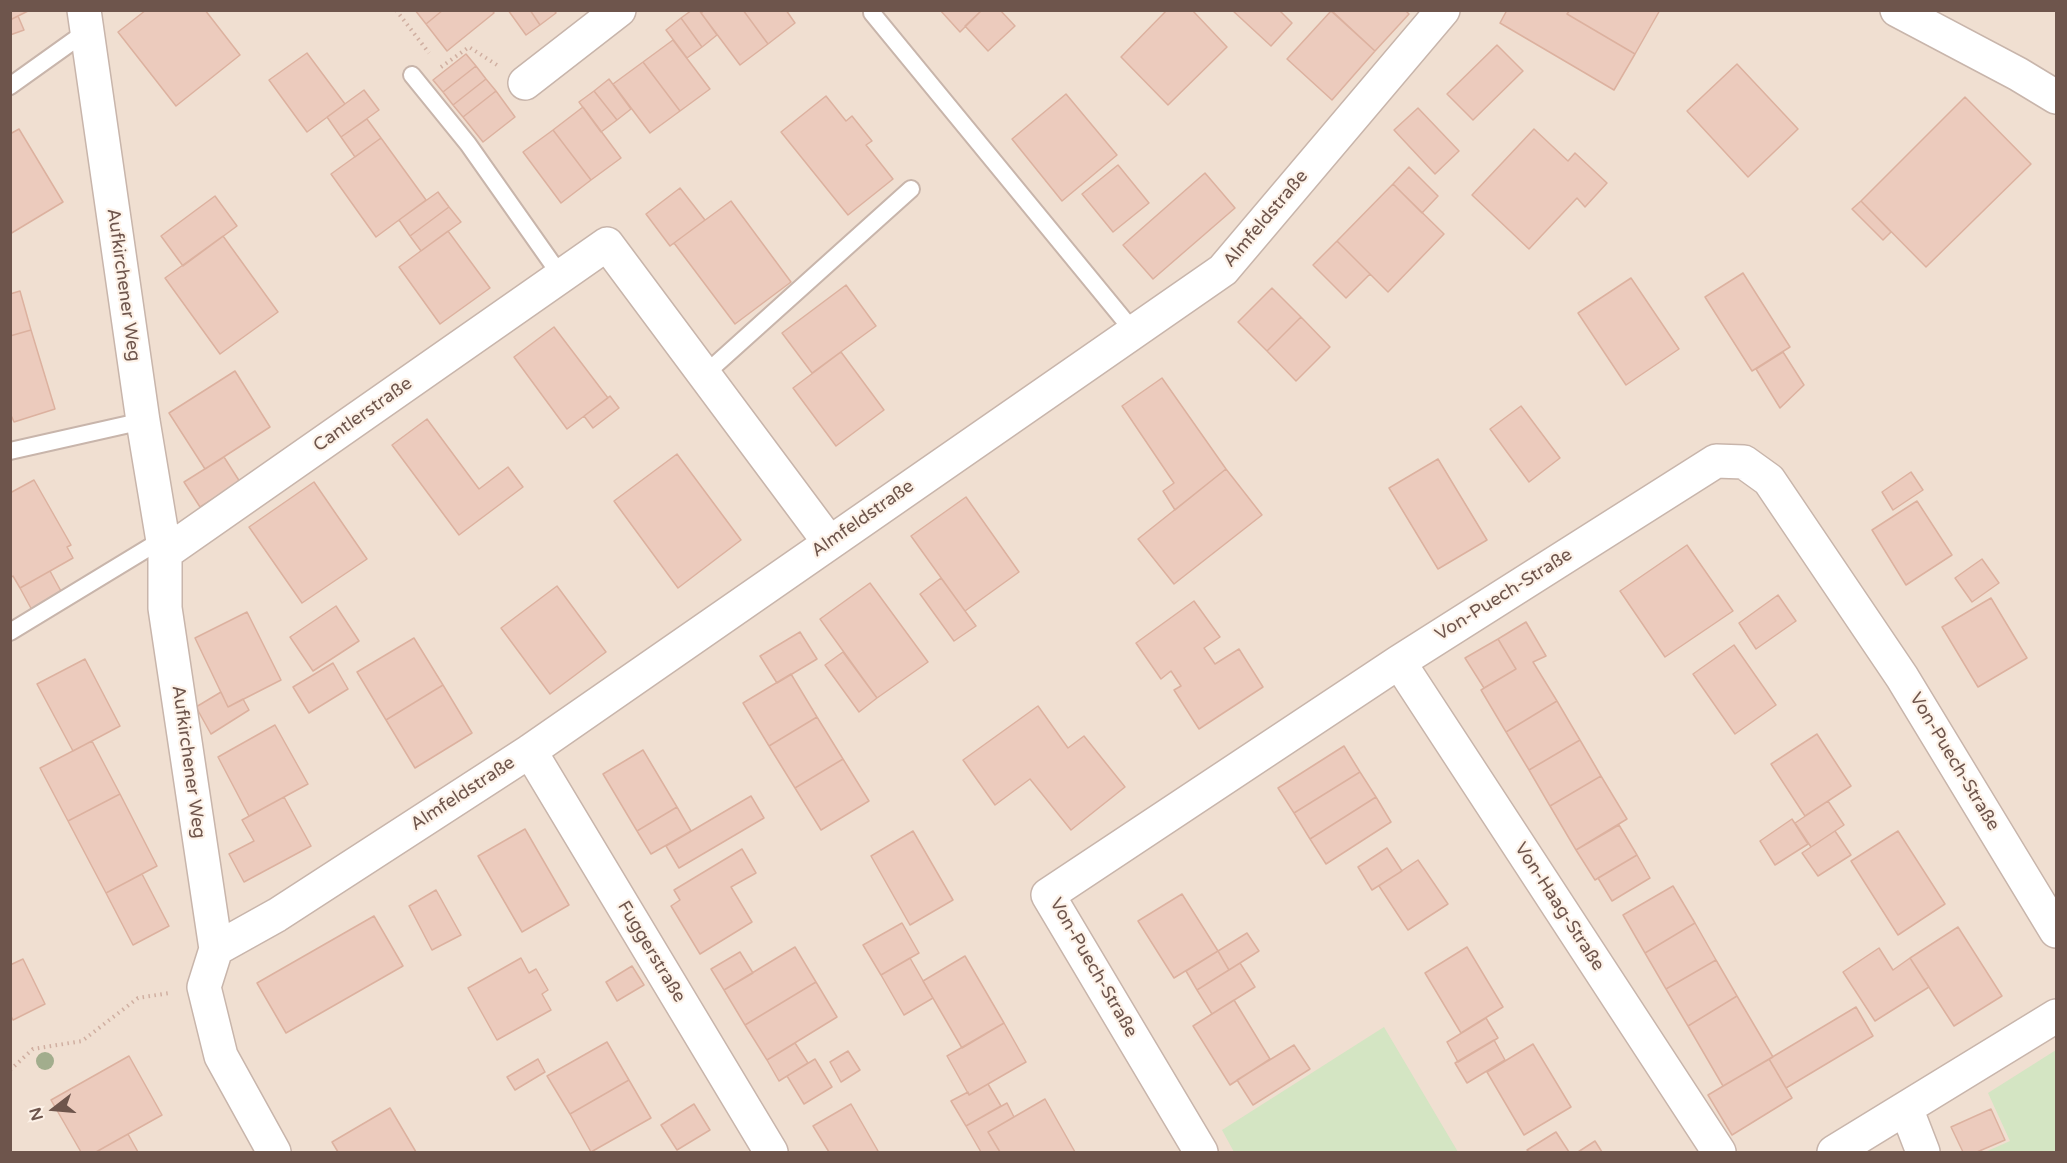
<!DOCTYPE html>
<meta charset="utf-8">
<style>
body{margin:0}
#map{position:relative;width:2067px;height:1163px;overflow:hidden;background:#f9eee2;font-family:"Varela Round",sans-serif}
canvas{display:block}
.frame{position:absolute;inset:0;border:12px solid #6e554c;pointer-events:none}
.north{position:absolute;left:24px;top:1079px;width:60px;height:60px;-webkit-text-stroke:4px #fdf2e8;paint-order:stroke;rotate:254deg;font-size:16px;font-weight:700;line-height:24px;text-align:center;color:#6e554c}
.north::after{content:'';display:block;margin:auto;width:21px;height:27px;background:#6e554c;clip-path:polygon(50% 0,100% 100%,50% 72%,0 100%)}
</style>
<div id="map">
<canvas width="2067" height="1163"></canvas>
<div class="frame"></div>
<div class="north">N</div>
</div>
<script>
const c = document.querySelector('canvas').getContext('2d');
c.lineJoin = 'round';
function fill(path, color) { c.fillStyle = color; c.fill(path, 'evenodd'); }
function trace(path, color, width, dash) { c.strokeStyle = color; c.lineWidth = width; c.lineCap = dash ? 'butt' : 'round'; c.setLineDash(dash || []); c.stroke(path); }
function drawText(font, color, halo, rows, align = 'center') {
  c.font = font + ' "Varela Round",sans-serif'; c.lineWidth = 4.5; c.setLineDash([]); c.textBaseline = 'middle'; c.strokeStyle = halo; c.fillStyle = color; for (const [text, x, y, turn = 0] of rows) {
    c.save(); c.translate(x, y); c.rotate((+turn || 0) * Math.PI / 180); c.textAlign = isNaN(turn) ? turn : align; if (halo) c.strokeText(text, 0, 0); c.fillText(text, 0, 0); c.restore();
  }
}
const residential = new Path2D(`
 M11,11H2056V1152H11Z`);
const green = new Path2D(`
 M1384,1027L1458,1152H1234L1222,1130Z
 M2056,1050V1152H1985L2010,1141L1988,1093Z`);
const building = new Path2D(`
 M10,10H30L10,20Z
 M146,10H205L240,55L176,106L118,32Z
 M415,10H443L426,24Z
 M443,10H492L494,13L447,51L426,24Z
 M508,10H530L540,25L526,35Z
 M530,10H554L556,13L540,25Z
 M692,10H699L717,35L702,47L681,18Z
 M705,10H743L768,44L740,65L701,13Z
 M743,10H786L795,23L768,44Z
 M940,10H982L960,32Z
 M982,10H1000L1015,26L988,51L965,26Z
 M1167,10H1192L1227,47L1168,105L1121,57Z
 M1232,10H1279L1292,23L1271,46Z
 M1405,10L1409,14L1375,51L1331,10Z
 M1507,10H1570L1567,14L1635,54L1614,90L1500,23Z
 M1570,10H1660L1635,54L1567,14Z
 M1331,11L1375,51L1332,100L1287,59Z
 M18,16L24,30L10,35V20Z
 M681,18L702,47L687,58L666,30Z
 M673,40L710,89L680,111L643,62Z
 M1497,45L1523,71L1473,120L1447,94Z
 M307,53L345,104L307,132L269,80Z
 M466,54L476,66L443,92L433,80Z
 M643,62L680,111L650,133L613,84Z
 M1737,64L1798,129L1748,177L1687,111Z
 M476,66L486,79L453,105L443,92Z
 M486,79L496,91L463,117L453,105Z
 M609,79L631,109L617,120L594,91Z
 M364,90L379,110L341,137L327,117Z
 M496,91L515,117L483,142L463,117Z
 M594,91L617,120L601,132L579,102Z
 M1066,94L1117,155L1062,201L1012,139Z
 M826,96L846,121L852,116L872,141L866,145L893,179L848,215L781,132Z
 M1965,97L2031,164L1926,267L1861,201Z
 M583,107L621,158L591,180L553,130Z
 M1418,108L1459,151L1435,174L1394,130Z
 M367,119L381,138L355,157L341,137Z
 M19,129L63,202L10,234V134Z
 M1534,129L1568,161L1575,153L1607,183L1585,207L1577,198L1529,249L1472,195Z
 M553,130L591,180L561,203L523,152Z
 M381,138L426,200L376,237L331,174Z
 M1118,165L1149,203L1113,232L1082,194Z
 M1409,167L1438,196L1422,213L1393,184Z
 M1205,173L1235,208L1153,279L1123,245Z
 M1393,184L1444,234L1388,292L1337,241Z
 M680,188L705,220L670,246L646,214Z
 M438,192L449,207L410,236L399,220Z
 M215,196L237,226L183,266L161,236Z
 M731,201L791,282L735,324L674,243Z
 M1861,201L1891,232L1883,240L1852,209Z
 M449,207L461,222L421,251L410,236Z
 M448,231L490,288L440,324L399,267Z
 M223,236L278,312L220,354L165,278Z
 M1337,241L1370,274L1346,298L1313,265Z
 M1743,273L1790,347L1752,371L1705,297Z
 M1631,278L1679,349L1626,385L1578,313Z
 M846,285L876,326L812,373L782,333Z
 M1272,288L1301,317L1267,351L1238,322Z
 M20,291L31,330L10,336V294Z
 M1301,317L1330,347L1296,381L1267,351Z
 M554,327L608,398L567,429L514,357Z
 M31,330L55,409L14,422L10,413V336Z
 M841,352L884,410L836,446L793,388Z
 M1783,352L1804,385L1780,408L1756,369Z
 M235,371L270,427L205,469L169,413Z
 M1162,378L1226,469L1175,510L1163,491L1174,483L1122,406Z
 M610,396L619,408L593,428L584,416Z
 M1521,406L1560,458L1529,482L1490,429Z
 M427,419L479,489L508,467L523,487L459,535L392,445Z
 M677,454L741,540L678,588L614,501Z
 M224,457L240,482L200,507L184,482Z
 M1438,459L1487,540L1438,569L1389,488Z
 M1226,469L1262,515L1174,584L1138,539Z
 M1911,472L1923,490L1893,510L1882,492Z
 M34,480L71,545L67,547L73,558L20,588L13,576L10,578V493Z
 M314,482L367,559L302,603L249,527Z
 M966,497L1019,572L965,611L911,536Z
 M1917,501L1952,555L1906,585L1872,530Z
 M1687,545L1733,611L1665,657L1620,591Z
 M1982,559L1999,583L1972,602L1955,578Z
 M50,571L62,593L32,610L20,588Z
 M941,578L976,626L954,641L920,594Z
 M870,583L928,662L877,698L820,619Z
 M557,586L606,652L550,694L501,628Z
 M1778,595L1796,621L1756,649L1739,623Z
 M1991,598L2027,658L1978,687L1942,627Z
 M1194,601L1220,637L1204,648L1215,664L1239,649L1263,687L1199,729L1174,690L1181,686L1171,671L1161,679L1136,643Z
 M336,606L359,641L313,671L290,637Z
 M247,612L281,680L228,707L195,638Z
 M1526,622L1546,656L1533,662L1557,701L1506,732L1481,690L1516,669L1498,639Z
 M800,632L817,659L777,683L760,656Z
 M414,638L443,685L386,720L357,672Z
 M1498,639L1516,669L1484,688L1465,658Z
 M1734,645L1776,705L1735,734L1693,674Z
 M843,652L877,698L859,712L825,665Z
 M85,659L120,726L73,751L37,684Z
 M333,663L348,689L309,713L293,687Z
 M791,674L817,717L769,746L743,703Z
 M443,685L472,733L415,768L386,720Z
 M221,692L228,707L243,699L249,710L211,734L196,707Z
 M1557,701L1580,740L1529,770L1506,732Z
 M1038,706L1068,748L1084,736L1125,787L1071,830L1030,779L995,805L963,760Z
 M817,717L843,759L795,788L769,746Z
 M275,725L308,784L249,816L218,757Z
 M1817,734L1851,786L1805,816L1771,764Z
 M1580,740L1601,776L1550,806L1529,770Z
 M92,741L120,794L68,821L40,768Z
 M1344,746L1360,772L1294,813L1278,788Z
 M643,750L677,807L637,831L603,774Z
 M843,759L869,801L821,830L795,788Z
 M1360,772L1376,797L1310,839L1294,813Z
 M1601,776L1627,819L1576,850L1550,806Z
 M120,794L157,866L106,893L68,821Z
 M751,796L764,818L679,868L666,846Z
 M284,797L311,846L244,882L229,854L254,841L242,820Z
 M1376,797L1391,822L1326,864L1310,839Z
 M1828,801L1844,825L1811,847L1795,823Z
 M677,807L691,831L651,854L637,831Z
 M1792,819L1808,844L1775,865L1760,841Z
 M1619,825L1637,855L1595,880L1576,850Z
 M525,829L569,905L522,932L478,856Z
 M913,831L953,900L910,925L871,856Z
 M1835,831L1851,855L1818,876L1802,853Z
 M1898,831L1945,904L1898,935L1851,861Z
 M1387,848L1402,871L1372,890L1358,867Z
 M742,849L756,873L731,887L752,922L700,954L671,906L680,900L674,890Z
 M1637,855L1650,878L1612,901L1598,878Z
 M1418,860L1448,904L1408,930L1379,886Z
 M142,874L169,926L133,945L106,893Z
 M1673,886L1695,923L1645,953L1623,915Z
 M436,890L461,935L432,950L409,906Z
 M1182,894L1218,951L1174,978L1138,921Z
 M374,916L403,966L286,1033L257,983Z
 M902,923L919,953L881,975L863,945Z
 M1695,923L1716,960L1666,989L1645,953Z
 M1958,927L2002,996L1954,1026L1910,958Z
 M1247,933L1259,951L1229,970L1218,951Z
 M795,947L816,982L745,1025L724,990Z
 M1467,947L1503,1007L1461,1033L1425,973Z
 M1879,948L1893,970L1910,958L1929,987L1875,1021L1843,972Z
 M1218,951L1229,970L1197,990L1186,971Z
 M740,952L753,973L724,990L711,969Z
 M965,956L1004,1023L962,1048L923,981Z
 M521,958L529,973L536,969L548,990L542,994L551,1010L497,1040L468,988Z
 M910,958L933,998L904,1015L881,975Z
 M23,959L45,1004L13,1020L10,1014V965Z
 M1716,960L1737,996L1688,1026L1666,989Z
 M1240,963L1255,987L1212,1014L1197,990Z
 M632,966L644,985L617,1001L606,982Z
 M816,982L837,1017L767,1060L745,1025Z
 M1737,996L1773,1057L1723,1086L1688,1026Z
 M1234,1000L1270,1059L1230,1085L1193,1026Z
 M1856,1007L1873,1036L1786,1088L1769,1059Z
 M1486,1018L1498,1038L1458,1062L1447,1042Z
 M1004,1023L1026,1062L969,1095L947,1056Z
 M1494,1040L1505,1060L1467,1083L1455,1063Z
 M607,1042L629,1080L570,1114L547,1076Z
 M795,1043L808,1063L779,1081L767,1060Z
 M1533,1044L1571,1107L1524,1135L1487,1072Z
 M1294,1045L1310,1069L1253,1105L1237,1080Z
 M848,1051L860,1070L841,1082L830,1062Z
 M129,1056L162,1115L96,1152H81L51,1100Z
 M538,1059L545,1072L515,1090L507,1077Z
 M815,1059L832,1087L804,1104L787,1076Z
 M1769,1059L1792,1098L1732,1135L1708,1095Z
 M629,1080L651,1118L591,1152L570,1114Z
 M988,1084L1001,1106L966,1126L951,1101L968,1092L969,1095Z
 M1045,1099L1075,1152H1000L988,1132Z
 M1007,1103L1014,1117L988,1132L1000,1152H981L966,1126Z
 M694,1104L710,1130L677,1150L661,1125Z
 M851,1104L878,1151L876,1152H829L813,1126Z
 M390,1108L416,1152H338L332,1142Z
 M1991,1109L2005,1140L1977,1152H1963L1951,1127Z
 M1556,1132L1569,1152H1529L1527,1150Z
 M128,1134L138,1152H96Z
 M1595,1141L1602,1152H1578Z`);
const path = new Path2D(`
 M396,10L429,53
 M441,67L469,47L497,65
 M10,1070L33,1049L82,1041L138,998L169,993`);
const service = new Path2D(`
 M872,13L1134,332
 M412,75L468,144L561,276
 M10,86L87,31
 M704,375L911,189
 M10,451L143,421
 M10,632L163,539`);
const minor = new Path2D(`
 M84,10L143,421L165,553V608L216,949L204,987L221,1056L274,1152
 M525,83L619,10
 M165,553L607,244L829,542
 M1399,662L1719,1152
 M530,751L771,1152
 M216,949L277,915L530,751L1223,270L1443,10
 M1906,1108L1923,1152
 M1201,1152L1048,895L1399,662L1716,461L1744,462L1769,480L1902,677L2056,931
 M1834,1152L2056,1016`);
const tertiary = new Path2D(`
 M1897,10L2018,74L2056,97`);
const trees = [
 [45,1061]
];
const streetNames = [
 ["Almfeldstraße",1266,219,-50],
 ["Aufkirchener Weg",123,285,82],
 ["Cantlerstraße",363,415,-35],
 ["Almfeldstraße",863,519,-35],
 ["Von-Puech-Straße",1504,595,-32],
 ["Aufkirchener Weg",188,762,82],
 ["Von-Puech-Straße",1954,762,59],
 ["Almfeldstraße",463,794,-33],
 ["Von-Haag-Straße",1559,907,57],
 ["Fuggerstraße",651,952,59],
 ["Von-Puech-Straße",1093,968,60]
];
fill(residential, '#f0dfd1');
fill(green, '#d4e5c3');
fill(building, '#eccbbd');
trace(building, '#dcb19f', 1.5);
trace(service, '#c8b5ab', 20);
trace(minor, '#c8b5ab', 36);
trace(tertiary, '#c8b5ab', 36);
trace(path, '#d0afa1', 4, [1.5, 4.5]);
trace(service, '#fff', 16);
trace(minor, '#fff', 33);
trace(tertiary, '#fff', 33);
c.fillStyle = '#a2ad8d';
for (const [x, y] of trees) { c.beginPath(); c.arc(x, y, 9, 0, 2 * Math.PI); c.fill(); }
drawText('18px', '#6e554c', '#fdf2e8', streetNames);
</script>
